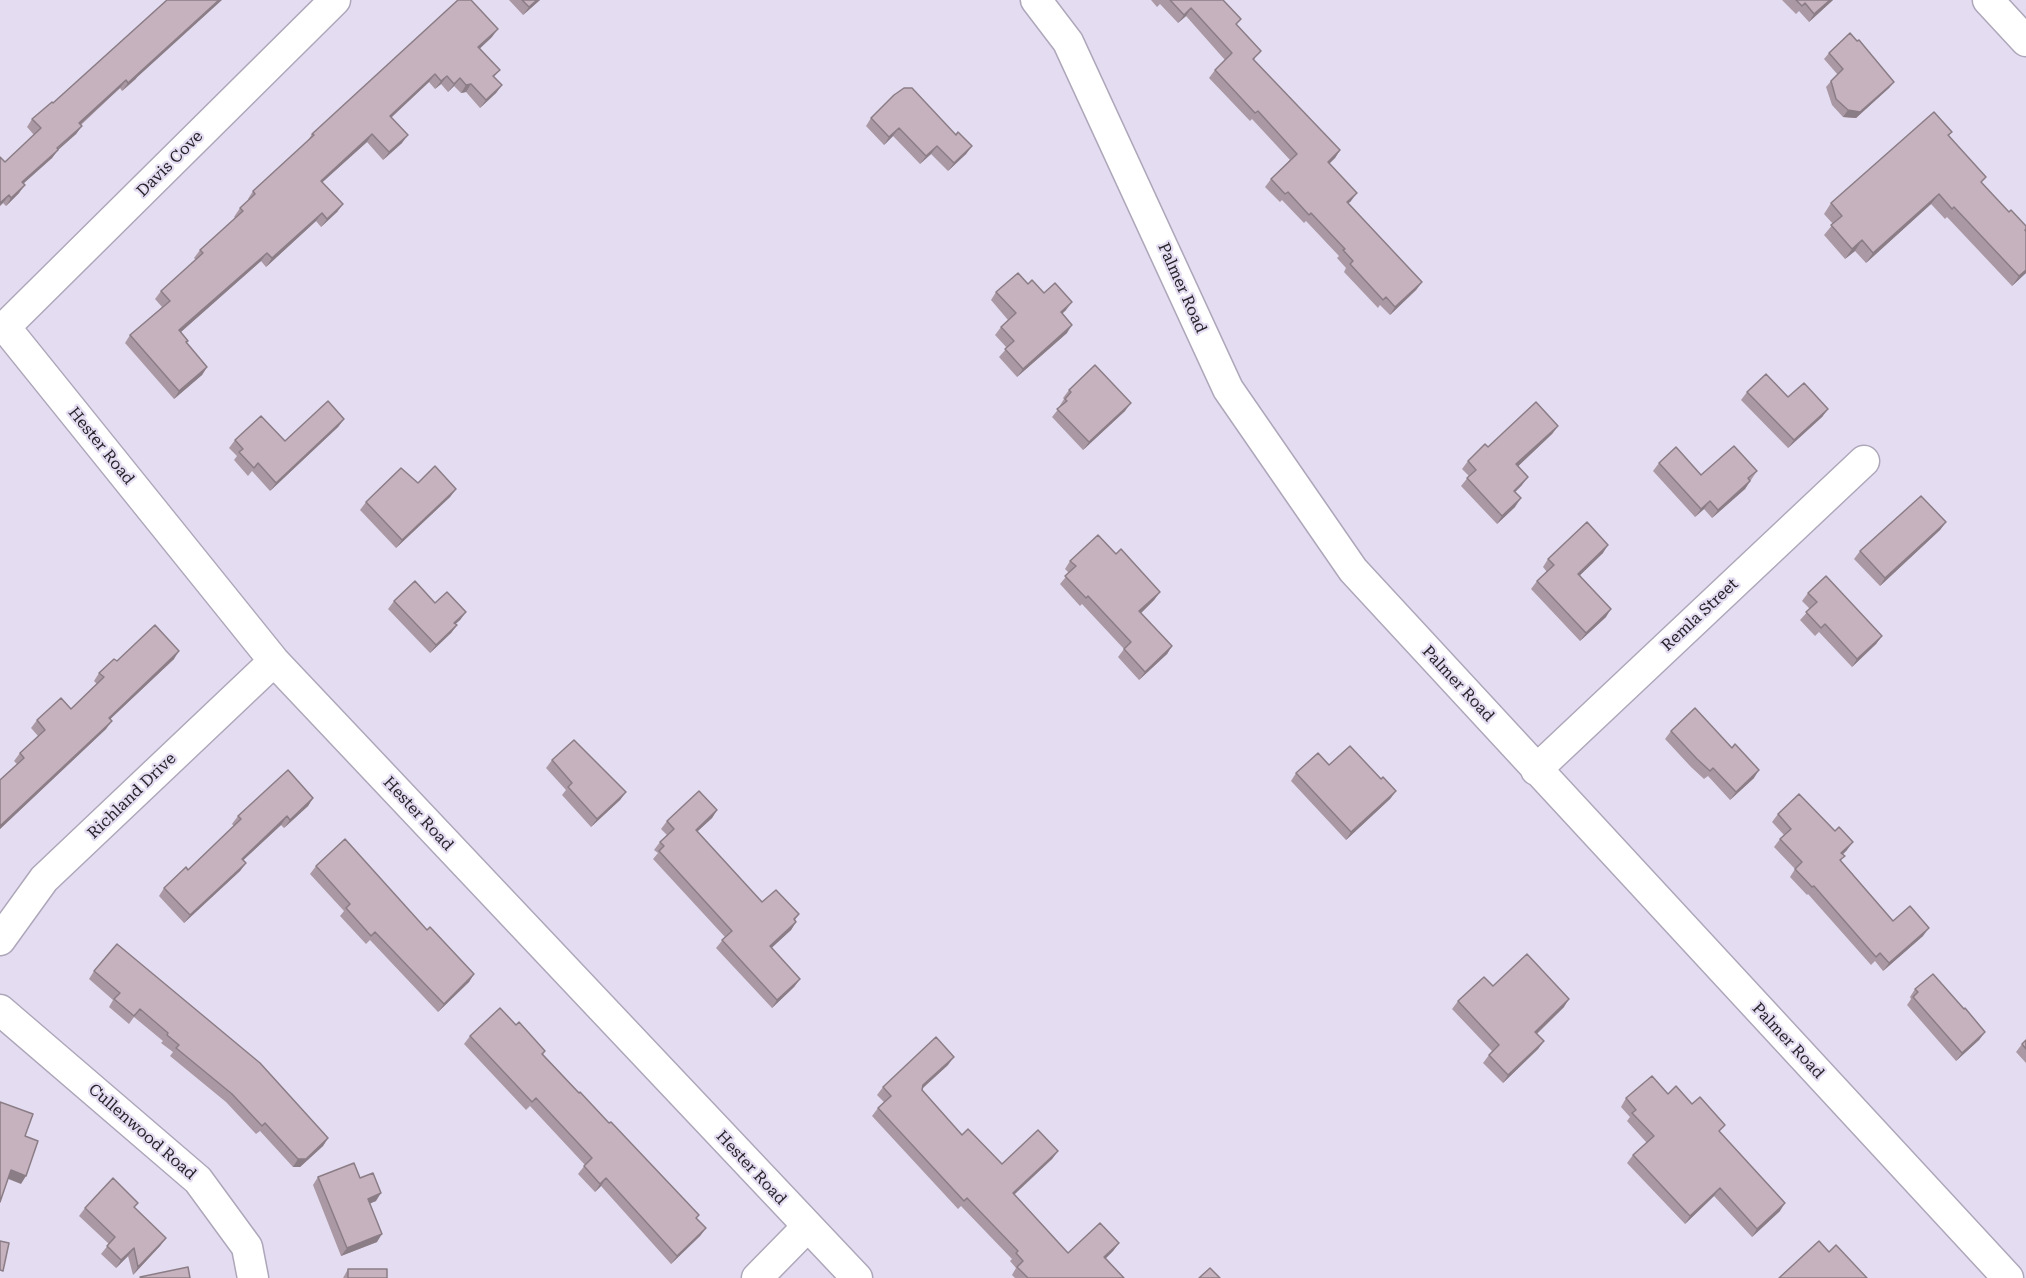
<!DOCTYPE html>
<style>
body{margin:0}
canvas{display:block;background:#e4dcf1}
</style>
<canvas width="2026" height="1278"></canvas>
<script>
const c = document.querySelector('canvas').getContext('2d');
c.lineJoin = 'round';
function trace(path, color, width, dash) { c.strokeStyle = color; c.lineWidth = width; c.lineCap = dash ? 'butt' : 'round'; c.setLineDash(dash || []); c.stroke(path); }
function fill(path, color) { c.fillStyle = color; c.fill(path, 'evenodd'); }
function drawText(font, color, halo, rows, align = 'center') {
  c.font = font + ' "Roboto Serif",serif'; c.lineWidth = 4.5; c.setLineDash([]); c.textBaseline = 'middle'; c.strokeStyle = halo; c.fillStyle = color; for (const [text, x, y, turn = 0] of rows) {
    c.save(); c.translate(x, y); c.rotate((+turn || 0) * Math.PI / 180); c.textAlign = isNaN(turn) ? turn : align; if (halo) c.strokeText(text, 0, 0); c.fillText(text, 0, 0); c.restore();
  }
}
const minor = new Path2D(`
 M335,0L5,327L274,661L857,1278
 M1036,0L1068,42L1228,389L1353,570L2008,1278
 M1988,0L2026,41
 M1536,770L1864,461
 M0,940L44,879L274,661
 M0,1010L198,1180L247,1247L253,1278
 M757,1278L807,1227`);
const wall = new Path2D(`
 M167,0L136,79L122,91L120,88L81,125L82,126L76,134L58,150L52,158L23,184L19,193L6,206L3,203L34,135L27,127L32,119L53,103Z
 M509,0H540L523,15Z
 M1151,0H1223L1255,59L1254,60L1340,150L1335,158L1329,163L1351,201L1348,203L1422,282L1416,290L1390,315L1380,305L1378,308L1344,272L1346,268L1337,258L1339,256L1306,221L1304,223L1282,200L1280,202L1265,187L1271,179L1290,160L1252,119L1250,121L1209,78L1215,70L1225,60L1186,16L1178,23L1160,4L1157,7Z
 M1782,0H1833L1809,22L1799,11L1796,14Z
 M492,37L480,48L500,70L494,77L502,85L496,93L480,108L466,92L461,93L454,86L448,92L441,84L435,89L429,82L391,118L402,143L383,160L367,142L322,182L343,204L337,212L321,227L316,221L266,267L261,261L181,332L186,343L207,367L202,375L174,399L125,343L130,335L162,307L155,299L161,291L196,260L194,258L200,250L235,218L234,217L240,208L249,200L248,199L253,191L307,142L312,134Z
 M1829,53L1894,82L1889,88L1856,118L1843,117L1832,105L1826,87L1831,81L1838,75L1824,59Z
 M871,118L956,135L972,146L966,154L948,171L931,154L920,164L893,136L884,145L866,126Z
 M1952,132L1949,136L1982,183L2009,212L2026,226L2025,231L2026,232V273L2012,286L1947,217L1945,219L1931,204L1866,263L1855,251L1845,259L1824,235L1833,224L1824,214L1831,203Z
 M1028,284L1044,293L1066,310L1062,314L1067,333L1017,377L999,357L1007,348L995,335L1001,327L1008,320L991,300L996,292Z
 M1069,390L1125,411L1083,450L1052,417L1060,407H1059L1064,399L1063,398Z
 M1747,392L1788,397L1828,409L1822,417L1788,448L1741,400Z
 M344,419L338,427L270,491L252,471L248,476L234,460L237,456L229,448L235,440L285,441Z
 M1558,426L1552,434L1518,466L1522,485L1515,492V507L1497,524L1461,486L1469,476L1462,469L1468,461L1488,447Z
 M1659,463L1701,475L1757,471L1745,489L1712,518L1704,509L1695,517L1653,471Z
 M456,489L450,497L396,548L360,510L366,502Z
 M1946,522L1940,530L1880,586L1854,559L1860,551Z
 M1603,553L1580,575L1606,617L1580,641L1531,589L1537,581L1547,572L1543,567L1548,559Z
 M1116,554L1160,592L1154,600L1141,613L1172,646L1167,654L1139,680L1118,657L1124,649L1082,604L1080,606L1060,584L1069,573L1065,569L1070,561Z
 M1808,593L1882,636L1876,644L1852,667L1819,632L1815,636L1800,620L1810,609L1802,601Z
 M394,601L435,603L466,612L460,620L455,624L457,625L451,633L430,653L388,609Z
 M174,659L110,719L106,729L0,829V780L17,764L14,761L20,753L38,736L31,728L37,720L71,709L97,684L94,681L99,673L117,661Z
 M1671,731L1754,778L1730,800L1708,776L1704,779L1691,767L1665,739Z
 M552,760L626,792L620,800L591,827L562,795L566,790L546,768Z
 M1329,765L1381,779L1396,791L1390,799L1346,840L1291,781L1296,773Z
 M313,798L308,806L284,828L281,825L243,860L246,863L240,871L184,923L159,896L164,888L188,870L234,826L232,824L238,816Z
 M717,810L712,818L697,832L762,902L799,914L795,920L796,922L791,930L771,948L800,979L794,987L772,1008L716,948L725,937L653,859L658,853L654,850L660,842L667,835L661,829L667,821Z
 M1778,814L1847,850L1843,854L1841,861L1893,921L1923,936L1883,971L1875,961L1871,965L1808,894L1807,895L1790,877L1795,869L1774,847L1780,839L1784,835L1772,822Z
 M316,866L427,930L474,974L469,982L438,1012L370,940L366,944L340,916L344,911L310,874Z
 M94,971L328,1138L323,1146L300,1167H293L260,1131L256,1134L226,1102L170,1056L173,1052L161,1043L163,1041L134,1017L129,1024L109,1007L113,1000L89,979Z
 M1493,986L1564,1007L1537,1034L1544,1041L1538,1049L1503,1083L1483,1063L1492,1051L1452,1009L1458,1001Z
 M1915,989L1985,1032L1979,1040L1956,1061L1907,1005L1911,999L1910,997Z
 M516,1025L545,1051L543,1054L706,1228L700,1236L671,1264L601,1186L595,1192L578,1174L585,1165L530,1106L526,1110L464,1044L470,1036Z
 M2026,1040V1063L2016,1052L2022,1044Z
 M948,1065L922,1089V1090L962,1135L1002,1164L1058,1151L1052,1159L1014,1195L1068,1253L1119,1243L1113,1251L1106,1258L1124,1278H1015L1012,1275L1016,1268L1010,1261L1012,1259L961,1206L958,1209L872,1116L878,1108L884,1102L877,1095L883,1087Z
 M1668,1094L1720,1133L1780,1211L1752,1237L1714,1196L1685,1224L1627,1163L1633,1155L1647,1143L1627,1121L1630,1117L1621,1107L1626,1098Z
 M318,1177L360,1178L376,1201L370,1203L377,1242L341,1256L313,1185Z
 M85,1208H135L166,1238L160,1246L133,1275L128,1256L116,1268L101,1254L109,1244L79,1216Z
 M348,1269L387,1278H343Z`);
const shadedWall = new Path2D(`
 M219,0H222L122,91L128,83Z
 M537,0H540L523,15L529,7Z
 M1830,0H1833L1809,22L1814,14Z
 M1191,8L1186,16L1178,23L1184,15Z
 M498,29L492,37L473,55L478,47Z
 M435,74L429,82L384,124L390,116Z
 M447,76L441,84L435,89L441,81Z
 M460,78L454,86L448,92L454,84Z
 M126,80L120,88L73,131L79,123Z
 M1894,82L1889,88L1856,118L1843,117L1848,110Z
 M471,84L466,92L461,93L466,85Z
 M502,85L496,93L480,108L486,100Z
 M82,126L76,134L58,150L52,158L16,190L22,182Z
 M899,128L893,136L884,145L889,137Z
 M372,134L367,142L315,189L321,181Z
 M408,135L402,143L383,160L389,152Z
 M937,146L931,154L920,164L926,156Z
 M972,146L966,154L948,171L954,163Z
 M1340,150L1335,158L1323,170L1328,162Z
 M25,185L19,193L6,206L11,198Z
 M1357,193L1351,201L1341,210L1347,202Z
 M1939,194L1931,204L1866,263L1873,253Z
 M9,195L3,203L0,206V203Z
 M343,204L337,212L321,227L327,219Z
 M322,213L316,221L266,267L272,258Z
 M1862,240L1855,251L1845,259L1852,249Z
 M267,253L261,261L174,338L179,330Z
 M2026,270V273L2012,286L2019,276Z
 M1422,282L1416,290L1390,315L1395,307Z
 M1072,302L1066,310L1055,320L1061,312Z
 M1072,325L1067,333L1017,377L1023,369Z
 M207,367L202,375L174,399L179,391Z
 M1131,403L1125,411L1083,450L1089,442Z
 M1828,409L1822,417L1788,448L1794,440Z
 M344,419L338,427L270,491L276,483Z
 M1558,426L1552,434L1511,473L1516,464Z
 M1528,477L1522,485L1508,499L1514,491Z
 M1750,481L1745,489L1712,518L1718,510Z
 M456,489L450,497L396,548L402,540Z
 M1521,498L1515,507L1497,524L1502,516Z
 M1710,501L1704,509L1695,517L1701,509Z
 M1946,522L1940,530L1880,586L1885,578Z
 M1608,545L1603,553L1573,582L1578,574Z
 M1160,592L1154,600L1134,620L1139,611Z
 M1611,609L1606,617L1580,641L1586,633Z
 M466,612L460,620L448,631L454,623Z
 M457,625L451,633L430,653L436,645Z
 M1882,636L1876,644L1852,667L1857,659Z
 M1172,646L1167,654L1139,680L1145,672Z
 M179,651L174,659L103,726L109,718Z
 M112,721L106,729L0,829V826Z
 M1759,770L1754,778L1730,800L1736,792Z
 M1396,791L1390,799L1346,840L1351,832Z
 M626,792L620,800L591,827L597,819Z
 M313,798L308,806L284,828L290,820Z
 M717,810L712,818L690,838L696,830Z
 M287,816L281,825L236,867L242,859Z
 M1853,842L1847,850L1836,861L1841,853Z
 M246,863L240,871L184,923L190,915Z
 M796,922L791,930L764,955L770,946Z
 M1929,928L1923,936L1883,971L1889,963Z
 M474,974L469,982L438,1012L444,1004Z
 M800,979L794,987L772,1008L777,1000Z
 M1569,999L1564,1007L1530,1040L1535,1032Z
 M1985,1032L1979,1040L1956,1061L1962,1053Z
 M1544,1041L1538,1049L1503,1083L1508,1075Z
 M954,1057L948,1065L917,1093L923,1085Z
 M328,1138L323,1146L300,1167H293L298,1159Z
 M1058,1151L1052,1159L1007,1201L1013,1193Z
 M11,1170L26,1176L21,1184L6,1178Z
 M606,1178L601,1186L595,1192L600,1184Z
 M1720,1188L1714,1196L1685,1224L1690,1216Z
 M381,1193L376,1201L362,1207L368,1199Z
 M1785,1203L1780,1211L1752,1237L1757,1229Z
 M706,1228L700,1236L671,1264L677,1256Z
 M382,1234L377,1242L341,1256L347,1248Z
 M166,1238L160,1246L133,1275L138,1267Z
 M1119,1243L1113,1251L1099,1265L1104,1257Z
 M134,1248L128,1256L116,1268L121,1260Z`);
const building = new Path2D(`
 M167,0H219L141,71L128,83L126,80L79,123L82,126L57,148L58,150L22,182L25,185L11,198L9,195L0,203V157L5,162L41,128L32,119L52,102L53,103Z
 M458,0H471L498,29L478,47L500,70L493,76L502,85L486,100L471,84L466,85L460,78L454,84L447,76L441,81L435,74L390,116L408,135L389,152L372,134L321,181L343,204L327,219L322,213L272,258L267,253L179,330L188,341L186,342L207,367L179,391L130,335L170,301L161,291L203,253L200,250L243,211L240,208L255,194L253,191L314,135L312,134Z
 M522,0H537L529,7Z
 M1170,0H1223L1241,19L1236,24L1261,51L1253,59L1340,150L1328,162L1357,193L1347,202L1422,282L1395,307L1386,297L1383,300L1350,264L1353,261L1343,250L1345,249L1311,213L1309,215L1288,192L1285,194L1271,179L1297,154L1258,111L1255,113L1215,70L1232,53L1191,8L1184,15Z
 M1796,0H1830L1814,14L1805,3L1802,6Z
 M1850,33L1857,41L1859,40L1894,82L1860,112L1848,110L1836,99L1831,81L1843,69L1829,53Z
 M904,88H912L956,135L958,132L972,146L954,163L937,146L926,156L899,128L889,137L871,118L894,95Z
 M1934,112L1952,132L1948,135L1986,177L1981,182L2009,212L2011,210L2026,226V229L2025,230L2026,232V270L2019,276L1954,207L1952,209L1939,194L1873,253L1862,240L1852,249L1831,225L1842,216L1831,203Z
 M1018,273L1028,284L1032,280L1044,293L1055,283L1072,302L1061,312L1072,325L1023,369L1005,349L1014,341L1001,327L1016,313L996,292Z
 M1095,365L1131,403L1089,442L1057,409L1067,401L1065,399L1071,392L1069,390Z
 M1766,374L1788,397L1804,383L1828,409L1794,440L1747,392Z
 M328,401L344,419L276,483L258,463L254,468L239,452L243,449L235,440L261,416L285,441Z
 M1536,402L1558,426L1516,464L1528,477L1514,491L1521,498L1502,516L1467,478L1476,470L1468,461L1485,444L1488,447Z
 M1734,446L1757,471L1748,478L1750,481L1718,510L1710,501L1701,509L1659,463L1676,447L1701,475Z
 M435,466L456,489L402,540L366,502L401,468L418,483Z
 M1921,496L1946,522L1885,578L1860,551Z
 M1587,522L1608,545L1578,574L1611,609L1586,633L1537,581L1554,565L1548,559Z
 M1098,535L1116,554L1121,549L1160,592L1139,611L1172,646L1145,672L1124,649L1131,642L1088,596L1086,598L1065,576L1076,566L1070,561Z
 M1826,576L1882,636L1857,659L1825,624L1821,628L1806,612L1817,602L1808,593Z
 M415,581L435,603L447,592L466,612L454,623L457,625L436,645L394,601Z
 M155,625L179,651L109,718L112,721L0,826V780L24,758L20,753L45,730L37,720L61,698L71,709L104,677L99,673L114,659L117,661Z
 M1695,708L1732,748L1735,744L1759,770L1736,792L1713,768L1710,771L1697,759L1671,731Z
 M574,740L626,792L597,819L568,787L572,783L552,760Z
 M1350,746L1381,779L1383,777L1396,791L1351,832L1296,773L1318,753L1329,765Z
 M288,770L313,798L290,820L287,816L242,859L246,863L190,915L164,888L186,867L188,870L241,819L238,816Z
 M699,791L717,810L696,830L762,902L776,890L799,914L794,919L796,922L770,946L800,979L777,1000L722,940L732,931L659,851L664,846L660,842L674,829L667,821Z
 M1799,794L1835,831L1839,827L1853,842L1841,853L1845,856L1840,860L1893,921L1910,906L1929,928L1889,963L1880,953L1876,957L1814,886L1812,887L1795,869L1802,862L1780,839L1791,829L1778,814Z
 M345,839L427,930L430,927L474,974L444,1004L375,932L371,936L346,908L350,904L316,866Z
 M117,944L260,1063L328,1138L306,1159H298L265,1123L262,1126L232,1094L176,1048L179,1045L167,1035L168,1033L140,1009L134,1016L114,999L120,993L94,971Z
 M1527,954L1569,999L1535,1032L1544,1041L1508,1075L1489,1055L1499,1045L1458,1001L1484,977L1493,986Z
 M1933,974L1964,1009L1965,1008L1985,1032L1962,1053L1913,997L1918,992L1915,989Z
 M500,1008L516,1025L519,1022L545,1051L542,1054L579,1093L580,1092L609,1123L611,1122L699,1215L696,1218L706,1228L677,1256L606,1178L600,1184L584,1166L592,1158L536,1098L532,1102L470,1036Z
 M936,1037L954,1057L923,1085L922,1090L962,1135L968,1129L1002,1164L1038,1130L1058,1151L1013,1193L1068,1253L1100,1223L1119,1243L1104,1257L1124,1278H1028L1017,1267L1023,1261L1016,1253L1018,1251L967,1198L964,1201L878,1108L891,1096L883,1087Z
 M2026,1040V1049L2022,1044Z
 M1652,1076L1668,1094L1676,1086L1692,1104L1700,1097L1725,1125L1719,1131L1785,1203L1757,1229L1720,1188L1690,1216L1633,1155L1654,1136L1632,1113L1636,1110L1626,1098Z
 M0,1102L33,1114L25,1136L38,1141L26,1176L11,1170L0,1202Z
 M354,1163L360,1178L373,1173L381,1193L368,1199L382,1234L347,1248L318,1177Z
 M113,1178L138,1203L134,1207L166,1238L138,1267L134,1248L121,1260L107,1246L115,1237L85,1208Z
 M0,1241L9,1243L3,1271L0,1270Z
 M1819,1241L1829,1252L1836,1245L1867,1278H1779Z
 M188,1267L190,1278H141L140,1277Z
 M1210,1268L1220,1278H1199Z
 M348,1269H387V1278H348Z`);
const streetNames = [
 ["Davis Cove",170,164,-45],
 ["Palmer Road",1182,288,66],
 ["Hester Road",101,446,51],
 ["Remla Street",1700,615,-43],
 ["Palmer Road",1458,684,47],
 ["Richland Drive",132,796,-44],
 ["Hester Road",418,814,47],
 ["Palmer Road",1788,1041,47],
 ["Cullenwood Road",142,1132,41],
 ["Hester Road",751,1168,47]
];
trace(minor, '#aea7ba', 33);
trace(minor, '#fff', 30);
fill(wall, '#aa99a4');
fill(shadedWall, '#8b7d86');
fill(building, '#c6b2bf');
trace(building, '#8b7d86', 1.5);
drawText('16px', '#26232a', '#e4dcf1', streetNames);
</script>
